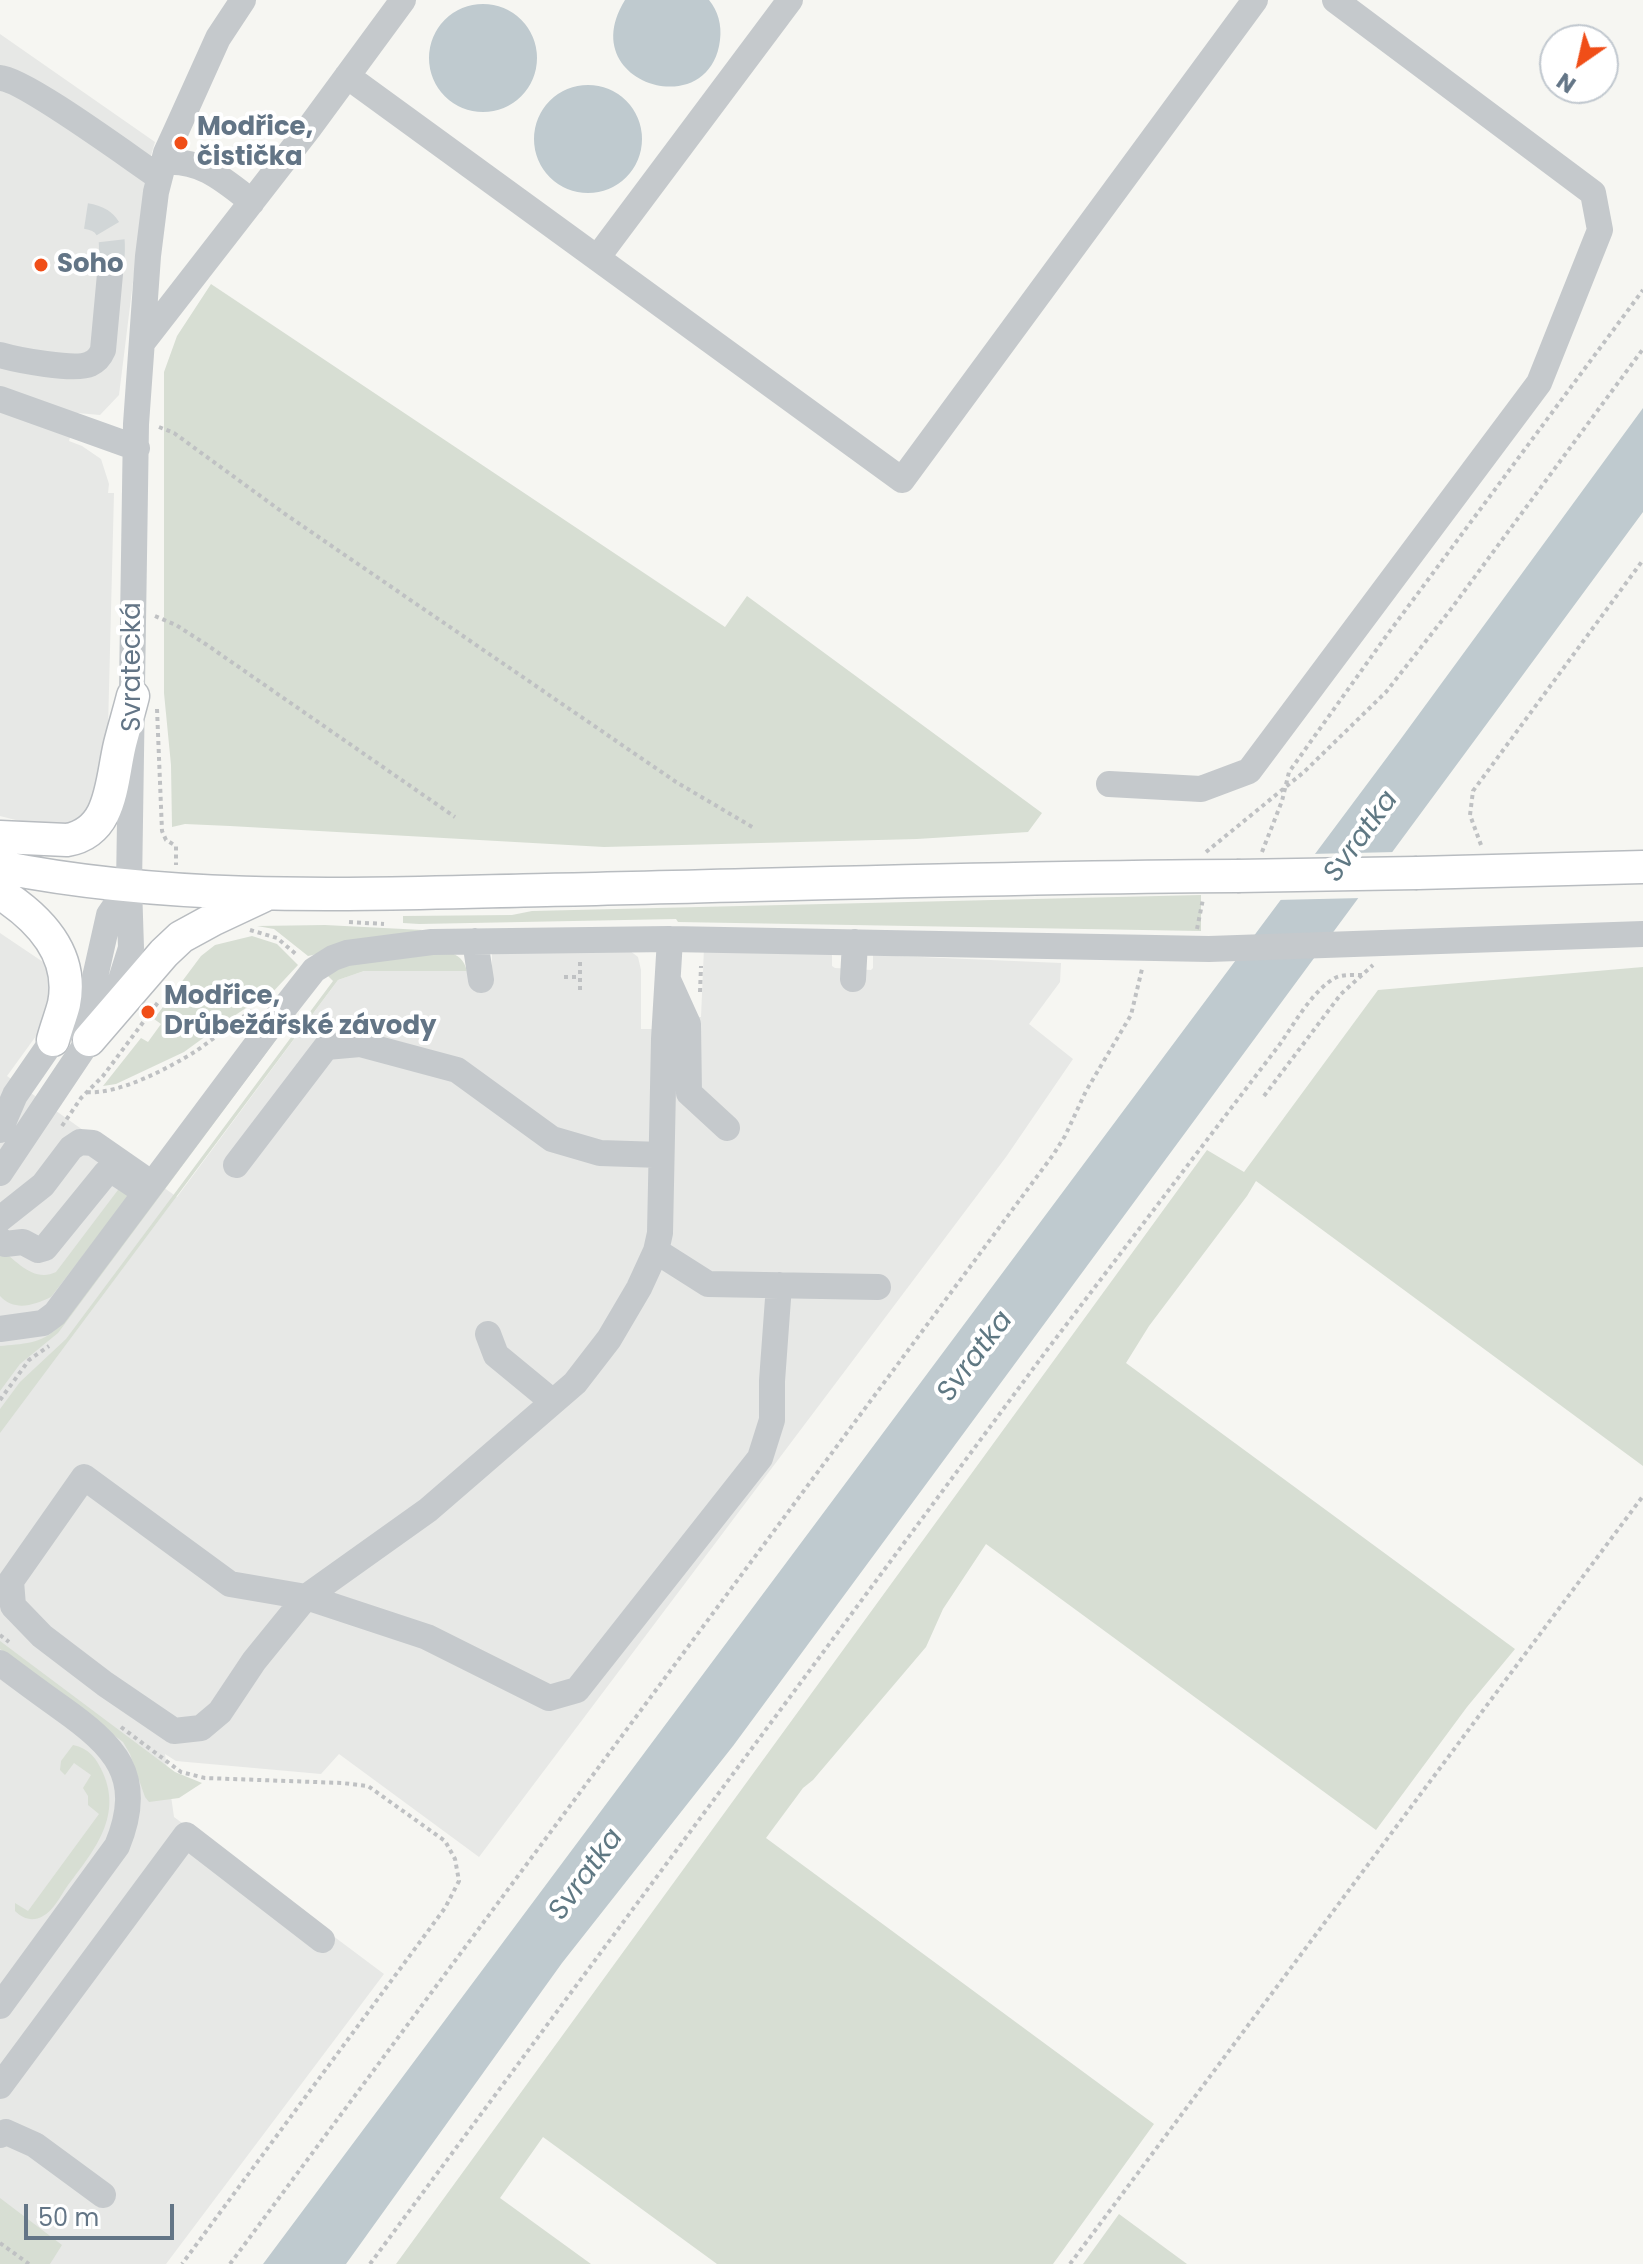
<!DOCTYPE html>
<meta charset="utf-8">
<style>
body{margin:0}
#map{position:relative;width:1643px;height:2264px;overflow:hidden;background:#f6f6f2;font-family:Poppins,sans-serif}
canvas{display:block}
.north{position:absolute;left:1539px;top:24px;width:80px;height:80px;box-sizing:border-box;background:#fff;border:2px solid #c1c8cf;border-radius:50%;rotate:214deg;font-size:22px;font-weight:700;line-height:32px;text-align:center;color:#637586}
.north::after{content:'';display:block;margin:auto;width:28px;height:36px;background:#f04e18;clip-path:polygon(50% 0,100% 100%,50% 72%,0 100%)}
.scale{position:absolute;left:24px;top:2204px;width:150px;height:36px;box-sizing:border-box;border:4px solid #637586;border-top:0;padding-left:10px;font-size:24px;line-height:28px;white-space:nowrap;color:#637586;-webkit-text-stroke:6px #fff;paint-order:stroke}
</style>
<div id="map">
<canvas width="1643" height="2264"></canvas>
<div class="north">N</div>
<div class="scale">50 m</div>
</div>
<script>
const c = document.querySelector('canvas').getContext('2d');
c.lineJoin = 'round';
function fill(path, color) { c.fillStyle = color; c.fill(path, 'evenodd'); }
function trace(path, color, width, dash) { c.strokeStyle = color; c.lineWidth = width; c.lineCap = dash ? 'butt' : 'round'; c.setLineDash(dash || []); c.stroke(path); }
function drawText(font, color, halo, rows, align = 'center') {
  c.font = font + ' Poppins,sans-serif'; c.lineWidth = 8; c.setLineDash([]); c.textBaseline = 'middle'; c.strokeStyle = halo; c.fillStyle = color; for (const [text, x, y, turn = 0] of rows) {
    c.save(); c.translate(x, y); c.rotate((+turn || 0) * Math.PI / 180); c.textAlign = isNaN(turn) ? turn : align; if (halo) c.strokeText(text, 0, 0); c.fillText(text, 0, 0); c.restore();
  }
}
const built = new Path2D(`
 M0,34L155,142L147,169L119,395L100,415L77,413L69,441L82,446L101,459L109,484L108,493H114L107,767L95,820L43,827L0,816Z
 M0,933L46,964L51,977L52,993L44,1025L7,1076L177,1197L338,980L364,971H467L492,965V951L621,944L638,957L641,970V1029H675L677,1017H701L704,948L832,954V966L835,968L871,970L873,968V955L1061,963L1060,982L1029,1024L1073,1059L1006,1157L479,1857L339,1754L321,1774L176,1761L165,1754L174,1817L384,1974L166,2264H0Z`);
const green = new Path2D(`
 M211,284L725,627L747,596L1042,813L1028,832L917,839L604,847L230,826L185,824L172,827L171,765L164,693V372L177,336Z
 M1201,895V931L678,922L676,919L419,924L403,923V916L512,915L532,911Z
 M325,925L423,930L414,934L308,956L274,929L257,926Z
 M252,936L277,944L298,965L270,995L252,1004L228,1020L184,1052L116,1084L103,1086L141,1038L148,1042L161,1024L154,1019L201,956L215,945Z
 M448,952C459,955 464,960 467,971H364L338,980L0,1433V1409L20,1382L66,1339L333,981L325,973L346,965Z
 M1643,967V1466L1256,1181L1247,1196L1149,1326L1126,1363L1515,1649L1467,1707L1376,1830L986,1544L943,1609L926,1647L813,1780L803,1788L766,1838L1154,2124L1053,2264H717L543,2137L500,2198L591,2264H396L1207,1150L1244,1172L1378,990Z
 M316,986L58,1333L20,1364L0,1391V1346C21,1344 43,1344 58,1327Z
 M121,1186L132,1192L51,1297C34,1305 15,1312 0,1296V1248C16,1261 34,1283 56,1272Z
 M0,1641L175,1772L202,1783L179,1798L149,1802L145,1797L130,1754L123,1742L0,1649Z
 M73,1745C89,1748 97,1759 103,1773C123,1818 92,1853 66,1888C60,1897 53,1911 43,1916C33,1922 23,1919 15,1911V1903L28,1911L99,1814L88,1805V1796L83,1788L91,1775L74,1763L65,1775L60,1770L61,1761Z
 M0,2198L62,2245L50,2264H0Z
 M1119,2214L1187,2264H1083Z`);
const water = new Path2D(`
 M625,0H709C718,11 722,25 720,40C710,125 573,83 625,0Z
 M429 58a54 54 0 1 1 108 0a54 54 0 1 1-108 0Z
 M534 139a54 54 0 1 1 108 0a54 54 0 1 1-108 0Z
 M1643,408V512L733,1746L562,1963L346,2264H263L1400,740Z`);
const pier = new Path2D(`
 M1396,852L1362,898L1276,900L1310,854Z`);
const minorTunnel = new Path2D(`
 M86,216C119,221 112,249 110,274`);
const path = new Path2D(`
 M159,427L174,433L285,514L676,782L754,828
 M155,616L176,625L207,645L455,817
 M157,709L162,831L166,840L176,846V865
 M1481,845L1470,815L1473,791L1643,560
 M1206,852L1304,772L1386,692L1451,609L1643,349
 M1262,852L1282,801L1289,772L1384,639L1643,290
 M349,922L384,924
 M1197,929L1203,899
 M250,930L277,938L297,955
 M564,977H580
 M580,990V960
 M700,992L701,966
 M87,1092C118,1095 169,1068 196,1051C215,1038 232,1023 252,1011
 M1264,1096L1341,994L1373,965
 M62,1126L81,1098L103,1076L159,1001
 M0,1400L29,1360L49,1346
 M0,1635L9,1642
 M121,1727L181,1772L205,1778L342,1783L368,1786L445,1841L455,1859L459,1881L445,1908L182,2264
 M0,2243L29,2264
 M230,2264L1053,1155L1065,1136L1086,1091L1131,1015L1142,969
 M370,2264L1047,1350L1280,1044C1294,1024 1313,990 1335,978C1343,974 1353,975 1362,975
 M1070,2264L1643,1496`);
const minor = new Path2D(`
 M347,76L902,480L1255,0
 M0,78C24,79 132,159 159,177
 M164,162C201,159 224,180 252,202
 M597,258L790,0
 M142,343L309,128L403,0
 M0,355C17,360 75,371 90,364C97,361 100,357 103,350L110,274
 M0,399L137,448
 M1109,784L1201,789L1249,771L1539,383L1600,230L1593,193L1335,0
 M670,939L664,1039L660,1233L656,1251L639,1288L609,1339L575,1383L428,1510L306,1597L230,1584L84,1477L11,1581L13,1606L42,1636L105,1684L174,1731L201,1728L220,1712L254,1661L306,1597L427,1637L549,1698L577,1690L760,1458L772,1420V1381L779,1285
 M475,941L481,980
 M853,979L855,942
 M669,982L688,1024L689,1093L727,1128
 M0,1130L15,1095L53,1040L75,1018L91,995L109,915L129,886
 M236,1165L326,1047L360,1044L457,1070L552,1139L600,1153L661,1155
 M0,1173L89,1040L120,983L131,948L129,886L136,424L148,256L156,192L166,153L177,129L218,38L243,0
 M0,1219L43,1185L71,1148L80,1142L93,1143L152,1184
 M0,1240L5,1244L23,1242L38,1250L45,1248L106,1173H116L137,1187
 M656,1251L708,1284L878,1287
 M0,1329L43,1323L55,1314L271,1025L314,970L333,958L347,953L432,942L670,939L1209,949L1643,934
 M488,1334L496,1355L553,1402
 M0,1663C20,1678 40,1693 60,1707C115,1746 146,1776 117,1846L0,2006
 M0,2086L186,1835L322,1940
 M0,2135L6,2132L35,2145L103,2195`);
const major = new Path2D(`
 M0,837L67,840C113,832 111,781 120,744C124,728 129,712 133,696
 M0,867C180,903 364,894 546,890C776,885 1007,877 1237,876
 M1417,873L1643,867
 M0,893C39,918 74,954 64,1004C61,1016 56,1028 53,1040
 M89,1040L164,953L181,937L214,919L263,896`);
const majorBridge = new Path2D(`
 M1237,876L1417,873`);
const markers = [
 [181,143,8,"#f04e18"],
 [41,265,8,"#f04e18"],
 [148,1012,8,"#f04e18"]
];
const poiNames = [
 ["Modřice,",197,128],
 ["čistička",197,158],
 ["Soho",57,265],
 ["Modřice,",164,997],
 ["Drůbežářské závody",164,1027]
];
const streetNames = [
 ["Svratecká",133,667,-90]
];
const waterNames = [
 ["Svratka",1362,837,-54],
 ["Svratka",976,1357,-53],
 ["Svratka",587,1875,-54]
];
fill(built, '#e7e8e6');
fill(green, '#d7ded3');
fill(water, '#bfcacf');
fill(pier, '#f6f6f2');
trace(minorTunnel, '#d1d6d7', 26, [26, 13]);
trace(major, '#b8bcc0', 35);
trace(path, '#bfc1c3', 4, [4, 4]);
trace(minor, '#c5c9cc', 26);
trace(major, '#fff', 32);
trace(majorBridge, '#b8bcc0', 35, []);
trace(majorBridge, '#fff', 32);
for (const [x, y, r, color] of markers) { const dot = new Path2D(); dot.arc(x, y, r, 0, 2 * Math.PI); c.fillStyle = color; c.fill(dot); trace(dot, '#fff', 3); }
drawText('bold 26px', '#637586', '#fff', poiNames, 'left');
drawText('26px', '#637586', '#fff', streetNames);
drawText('italic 28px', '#5f7883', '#fff', waterNames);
</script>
